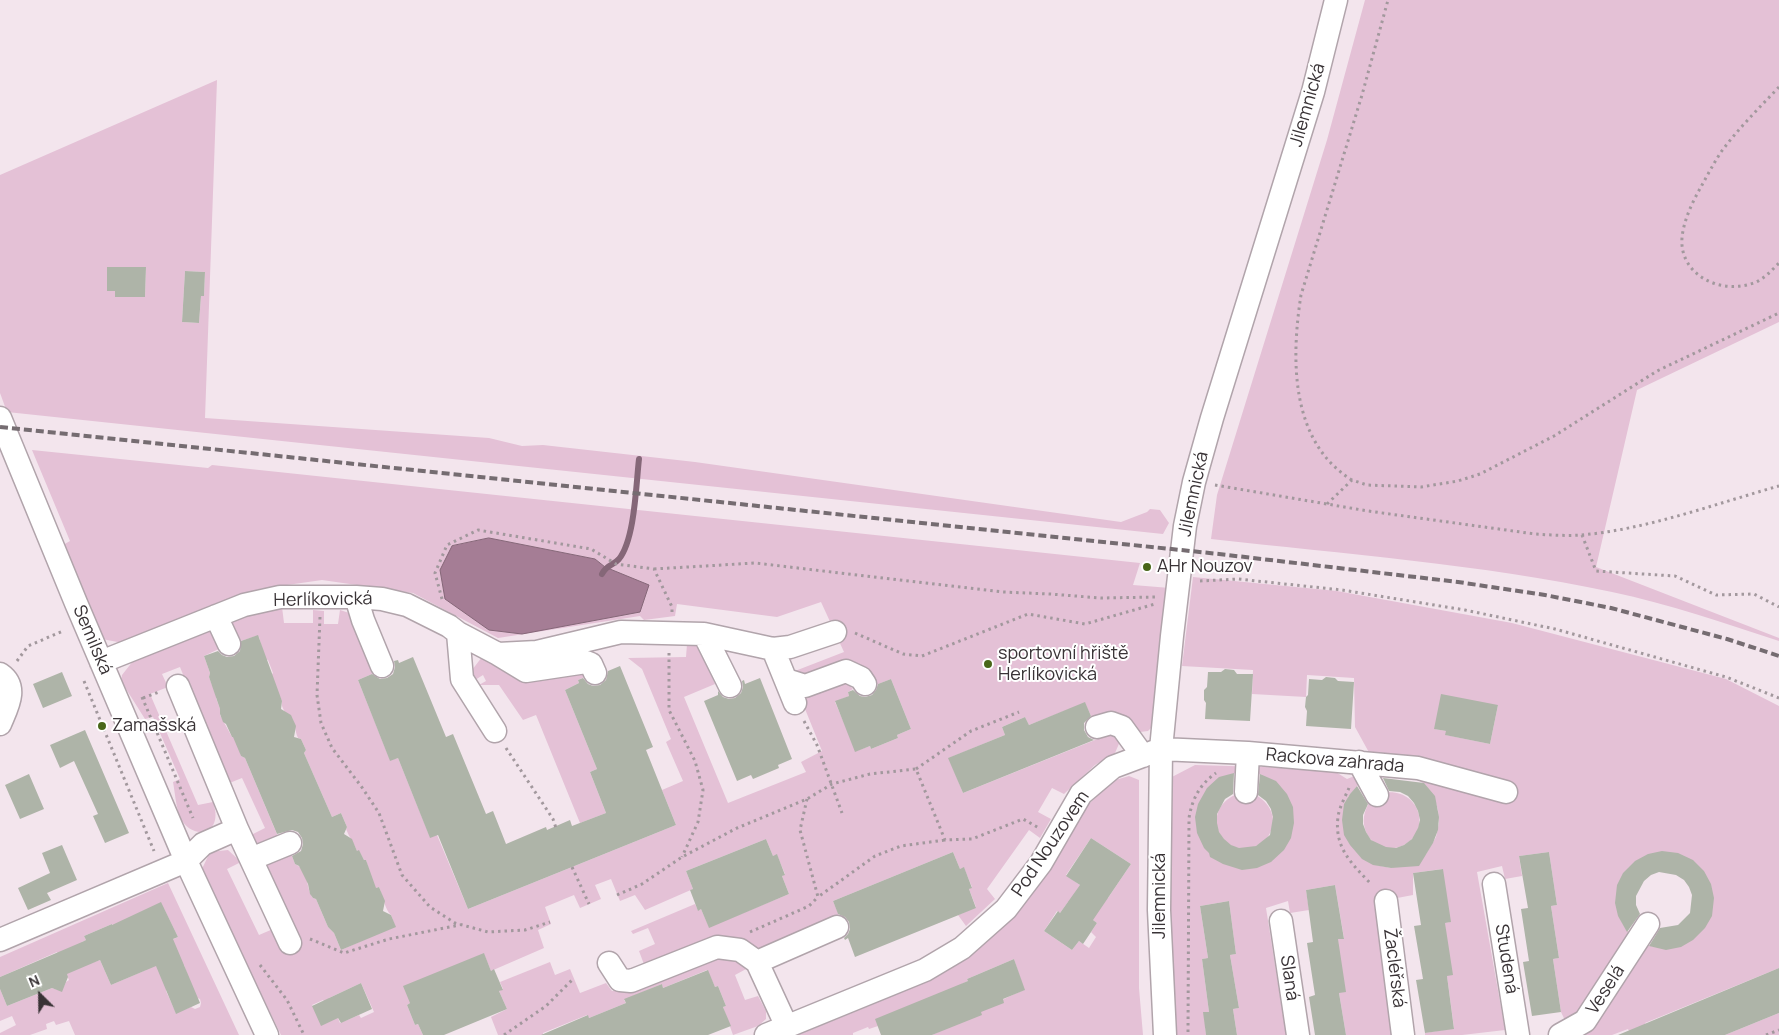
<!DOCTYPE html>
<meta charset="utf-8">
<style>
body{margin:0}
#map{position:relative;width:1779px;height:1035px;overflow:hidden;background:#f3e5ed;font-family:Manrope,sans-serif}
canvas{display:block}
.north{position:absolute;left:15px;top:970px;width:50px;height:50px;-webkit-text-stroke:4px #fff;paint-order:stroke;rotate:337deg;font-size:14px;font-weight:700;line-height:20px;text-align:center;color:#393336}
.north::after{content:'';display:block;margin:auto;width:18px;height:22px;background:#393336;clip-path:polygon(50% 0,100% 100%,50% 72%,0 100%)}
</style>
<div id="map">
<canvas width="1779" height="1035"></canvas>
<div class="north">N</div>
</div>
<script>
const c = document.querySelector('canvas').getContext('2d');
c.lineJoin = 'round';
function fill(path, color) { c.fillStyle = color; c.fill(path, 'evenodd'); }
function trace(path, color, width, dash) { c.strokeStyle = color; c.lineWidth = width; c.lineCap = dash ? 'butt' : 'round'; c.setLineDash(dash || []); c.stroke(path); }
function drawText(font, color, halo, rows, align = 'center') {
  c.font = font + ' Manrope,sans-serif'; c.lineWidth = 4; c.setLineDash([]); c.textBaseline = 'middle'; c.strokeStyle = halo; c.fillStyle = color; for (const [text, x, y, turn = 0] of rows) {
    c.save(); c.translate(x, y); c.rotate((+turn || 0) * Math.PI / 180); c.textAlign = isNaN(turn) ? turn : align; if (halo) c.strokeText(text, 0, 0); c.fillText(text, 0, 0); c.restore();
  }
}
const green = new Path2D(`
 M1365,0H1779V322L1637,390L1596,567L1779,638V641C1724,623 1669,604 1612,592C1480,564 1345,554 1211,539L1217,495L1327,140Z
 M217,80L205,418L489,438L522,446L543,445L695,462L1121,522L1147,512L1150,509L1160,510L1169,523L1163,534L7,412L0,393V175ZM108,267L146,268L145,297H115V291L107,290ZM185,271L205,272L204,296H201L199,323L182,322Z
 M32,450L208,468L212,465L1140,563L1133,585L1170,588L1160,640L1152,727L1148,731L1140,732L1135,728L1092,718L1085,703L1029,725L1025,717L1002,727L1005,735L949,758L963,793L1100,738L1106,730L1121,739L1115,753L1095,765L1064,794L1052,788L1038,812L1051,819L1040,838L1029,830L987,889L995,899L966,926L958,915L976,907L969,889L972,887L964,868L960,869L953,852L833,901L840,918L764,949L754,947L645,967L639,951L655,944L648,928L633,934L631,931L695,904L698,910L701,909L709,927L789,894L782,876L785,874L777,855L773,856L766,839L686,871L693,889L645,910L635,895L620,901L611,879L595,885L601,899L580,908L574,895L545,907L551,924L538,930L544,948L491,971L484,954L407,1005L415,1025L418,1024L423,1035H281L201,871L210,852L228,850L241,862L227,869L259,935L273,929L282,948L301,939L264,863L293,852L292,856L295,864C310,871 305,887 313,898L316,899L328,927L334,933L341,950L395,926L391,915C385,910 383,896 379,887L374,889L366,860H364L359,851H357C354,843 349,837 346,829L347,827L341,813L332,817L304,753L306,750L301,739L298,738C294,730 296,719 288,714L286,715L282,706V701L270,676L273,673L268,660L265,659L259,637L256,636L235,643L229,623L253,612L282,607L284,623H313V610L324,611V624H338L340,610L349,613L368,657L372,674L358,680L390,760L398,758L430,837L437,835L468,909L676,825L662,790L683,781L666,742L671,739L642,669L628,658L686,657L687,644H696L704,657L715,684L684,697L728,803L806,772L801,762L822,751L801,699L846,682L853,689L848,692L849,696L835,702L856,751L870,746L871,749L898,738L897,735L911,729L891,679L876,685C860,646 832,664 803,675L795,671L844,652L821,602L777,617L677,604L675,616L644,620L640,616L498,638L413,593L322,580L259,589L123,643L102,639L63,545L70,541ZM489,538L595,559L605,567L648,585ZM361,983L374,1012L361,1018L359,1015L340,1023L329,998ZM323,1000L324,1001L322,1025L312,1005Z
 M1193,577L1337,591L1512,623L1726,679L1779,706V968L1645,1023L1650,1035H1631L1628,1029L1612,1035H1572L1561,1012L1553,959L1559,958L1551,906L1557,905L1549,852L1519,856L1522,876L1505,879L1502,866L1477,872L1505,1030L1462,1035H1425V1033L1454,1028L1447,976L1445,923L1450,922L1442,869L1413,873V895L1376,902L1393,1035H1346L1339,993L1338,939L1344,938L1335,885L1306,890L1309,910L1290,913L1288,901L1266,908L1286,1035H1237L1233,1009L1239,1008L1230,955L1236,954L1229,901L1200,906L1208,958L1202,959L1209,1012H1204L1206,1035H1177L1171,969L1170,778L1195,765L1331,769L1347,779L1377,767L1355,727L1354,678L1307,675L1306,697L1252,694L1253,670L1182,666ZM1498,705L1490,744L1446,735V731L1435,729ZM1241,772L1243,792C1199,804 1216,855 1251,848C1258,846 1266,841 1269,835C1280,816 1267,799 1250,792L1255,773L1262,775L1282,851L1204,846L1232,774ZM1376,775L1413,776L1425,785L1434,797L1438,810L1439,823L1436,837L1426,854L1391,868L1376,865L1362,858L1348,841V797L1358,785L1372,799C1350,826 1376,859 1404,845C1433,830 1419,786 1382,793ZM1629,867L1707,877L1680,946C1652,951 1631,944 1619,916Z
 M214,628L223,647L204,656L210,673L209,677L212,685L215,687L219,697L216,698L220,709V715L232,737L236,736L241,756L245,758L279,839C266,843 259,849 249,836L265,828L242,778L227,784L180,667L162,674L168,687L150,694L198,805L213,802C225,836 191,841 180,817C176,807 175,793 173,782L180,779L153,717L145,719L121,681L122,675L133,661Z
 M482,657L579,668L587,676L578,680L579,683L565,690L597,769L590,772L606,813L580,823L536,715L523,720L499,685H479L486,681L483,675L475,680L472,670Z
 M1129,776L1139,780V988L1143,1035H932C963,1020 993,1003 1024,990L1014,959L967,979L968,981L878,1026L869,1029L868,1027L853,1033V1035H798L869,1006L938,976L960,962L1012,917L1045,877L1079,814L1112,781ZM1091,838L1131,864L1108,898L1087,884L1084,888L1066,875ZM1068,902L1097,923L1091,932L1096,937L1089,948L1079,941L1072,950L1044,931L1057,911L1060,913Z
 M168,883L239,1035H75L69,1021L56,1025L54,1021L46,1024L47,1029L30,1035H0V1033L16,1025L12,1016L0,1021V989L7,1006L52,988L58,990L63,988L66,982L69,980L57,952L0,977V957ZM164,909L178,937L152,949ZM112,924L118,938L146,970L111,985L100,960L91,963L82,942L86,940L84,936ZM184,965L195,997L200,999L201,1003L200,1007L195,1009L191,1007L176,1013L166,991V973Z
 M709,956C724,957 736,959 748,968L735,975L745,1000L758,996L766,1011V1019L758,1026L733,1035L723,1007L726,1006L718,986L715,987L707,970L663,988L662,984L624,1000L626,1003L589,1018L587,1015L543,1033V1035H498L491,1017L507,1009L499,991L503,989L500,982L550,962L555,975L570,969L580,993L606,983L612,991H621Z
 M1779,1013V1035H1725Z`);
const water = new Path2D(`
 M489,538L595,559L605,567L649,585L640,612L522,634L489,630L445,599L440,570L452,546Z`);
const stream = new Path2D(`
 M602,574C607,564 613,566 619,559C635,539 636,484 639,459`);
const building = new Path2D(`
 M107,267H146L145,297H115V291H107Z
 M185,271L205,272L204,296H201L199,323L182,322Z
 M258,635L282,701L281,709L291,715L296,726L294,737L301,739L306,750L304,753L332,817L341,813L347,827L344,834L352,839L357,851L359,850L364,860H366L376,888L379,887L385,901L383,911L391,915L396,927L341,950L334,933L328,927L316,899L313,898L310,894L308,884L299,866L295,864L292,856L301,851L303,844L302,838L298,832L292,830L277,834L245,758L241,756L233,737H232L226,724L223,722L220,714V709L209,677L210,673L204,656L218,651L222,655L227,657L234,656L240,651L241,641Z
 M413,657L446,737L453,734L486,814L493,811L506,844L546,827L547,830L570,820L572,826L606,813L590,772L597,769L565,690L579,683L578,680L583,678L588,684L593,686L600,685L606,680L608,671L620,666L653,747L646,750L676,825L468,909L438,835L430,838L398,758L390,761L358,680L372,674L380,679L387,678L393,674L395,667L394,661L398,660L399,663Z
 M1225,669L1234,670L1237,674H1253L1250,721L1205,719L1206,703L1204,700V690L1207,687L1208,672H1221Z
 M62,672L72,696L43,708L33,684Z
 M1326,677L1335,678L1338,681L1354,682L1351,729L1306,726L1307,711L1305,707L1306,697L1308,695L1309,679L1322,680Z
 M760,678L792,759L778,765L779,768L753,779L751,775L737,781L704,701L718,695V691L723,697L729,699L735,698L741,693L743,687L742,681L744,680L745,684Z
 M891,679L911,729L897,735L898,738L871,749L870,746L855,752L835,701L849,696L848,692L853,690L860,696L865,697L872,695L876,690L878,684Z
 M1441,694L1498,705L1490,744L1445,735L1446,731L1434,729Z
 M1085,702L1091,716L1084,723V730L1088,737L1094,740L963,793L948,758L1005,735L1002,727L1025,717L1029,725Z
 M85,730L129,833L105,843L93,816L98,814L74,761L60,768L50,745Z
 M1234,773L1233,794L1225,799L1217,814V823L1219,832L1224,839L1231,845L1239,848L1256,846L1270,835L1273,817L1271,809L1266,801L1258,795L1260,774L1276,781L1287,794L1293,807L1294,823L1291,838L1284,850L1271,862L1257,868L1242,870L1223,864L1210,857L1209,853L1204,848L1197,833L1195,817L1198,804L1207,788L1219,777Z
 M29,774L44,809L20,819L5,785Z
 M1383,778L1424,783L1435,796L1439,817L1438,830L1433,843L1419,866L1391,868L1373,865L1362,859L1350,845L1344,835L1342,820L1344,804L1350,794L1357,786L1368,804L1363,815V824L1366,832L1371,840L1386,847L1396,848L1404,845L1412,839L1418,828L1420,820L1418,811L1414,803L1408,796L1400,792L1389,791Z
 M1091,838L1131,864L1093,920L1097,923L1083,944L1079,941L1072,950L1044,931L1058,911L1060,913L1080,885L1066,876Z
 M766,839L773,856L777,854L785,875L782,876L789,894L709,928L701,909L698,911L690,890L693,889L686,871Z
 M62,845L77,880L47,893L51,900L28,910L18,888L50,873L42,853Z
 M1662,851L1678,853L1693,860L1704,871L1711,884L1714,898L1712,916L1705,928L1693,940L1681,947L1666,950L1649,946L1660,928L1678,925L1690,913L1692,895L1689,887L1684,880L1676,875L1659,872L1651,875L1644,881L1636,896V905L1640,914L1627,932L1618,916L1615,903L1617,885L1623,873L1635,861L1648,854Z
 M953,852L960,869L964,867L972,888L969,889L976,908L855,957L848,938L845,940L844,938L848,934L850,929L849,922L845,917L838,914L833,901Z
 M1549,852L1557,905L1551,906L1559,958L1553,959L1561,1012L1532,1016L1523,962L1529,961L1521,909L1528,908L1519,856Z
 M1443,869L1451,922L1445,923L1453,975L1447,976L1454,1029L1425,1033L1416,980L1423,979L1414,926L1421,925L1413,873Z
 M1335,885L1344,939H1338L1346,992L1339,993L1346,1035H1315L1309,997L1315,995L1307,943L1313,942L1306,890Z
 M1229,901L1236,954L1230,955L1239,1008L1233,1009L1237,1035H1206L1203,1012H1209L1202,959L1208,958L1200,906Z
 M161,902L178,937L173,939L200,1003L176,1014L156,966L111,985L100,960L67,974L68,977L62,992L52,988L7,1006L0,989V977L82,942L86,940L84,936L112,924V925Z
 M484,953L491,971L494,969L503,990L499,991L507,1009L444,1035H423L418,1024L415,1025L407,1005L410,1003L403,986Z
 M1014,959L1025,990L1003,999L1004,1003L981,1012L982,1015L932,1035H881L875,1019L968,981L967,979Z
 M1779,968V1013L1725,1035H1618Z
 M708,970L715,987L718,986L726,1006L723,1007L731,1026L708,1035H541L588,1015L589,1018L626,1003L624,999L662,984L663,988Z
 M361,983L372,1009L341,1023L338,1018L321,1026L312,1006Z`);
const path = new Path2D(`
 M1779,87C1759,108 1738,129 1721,152C1714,163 1708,174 1702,185C1694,199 1686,215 1683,231C1674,273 1720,297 1756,282C1765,278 1772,270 1779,263
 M1352,480C1290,442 1291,359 1301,295L1362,95L1388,0
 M1215,485L1368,511L1535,534C1550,535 1566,536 1581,535C1645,530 1718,503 1779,486
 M1327,504L1352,480L1367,485L1421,487L1458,481L1480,474L1554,436L1657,371L1779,313
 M1582,535L1596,571L1675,576L1716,595L1754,594L1779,607
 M654,569L755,563L1003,592L1050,594L1101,598L1157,597
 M1200,581L1238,579L1342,590L1465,610L1555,629L1726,677L1779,698
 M442,599L435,573L447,545L478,530L591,549L616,564L654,569L672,607V612
 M320,617L317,695L321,723L332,748L361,786L379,813L402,875L430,907L455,923L488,932L525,930L550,922
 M855,633L903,654L922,656L1028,614L1085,624L1155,604
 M669,653V710L695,761L703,790L698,822L682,857
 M17,661L28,646L63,631
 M84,681L154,851
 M142,697L193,818
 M143,698L159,692
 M804,721L817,745L842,813
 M506,748L553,819L556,828
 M916,769L971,731L1019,712
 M1349,788C1345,797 1339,808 1338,817C1334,848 1352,864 1372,885
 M807,799L800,830L818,897L875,856L901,846L945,840
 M572,867L589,904
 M617,895L642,884L682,857L737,828L807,799L832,784L870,774L916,769L945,840L972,839L1023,819L1039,828
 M750,932L809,906L818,897
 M310,939L344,953L389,939L460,925
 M260,965L287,1000L304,1035
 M1188,1032L1189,818C1192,799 1200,784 1216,773
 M504,1035L546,1006L574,978
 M1766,1035L1779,1030`);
const minor = new Path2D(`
 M0,418L76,603L186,861L267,1035
 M356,597L363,620L382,666
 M216,616L229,644
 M458,633L462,679L495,731
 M704,634L730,686
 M773,649L790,647L835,632
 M498,654L526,671L586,662L591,664L595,673
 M101,662L244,605L280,597H356L382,599L407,605L449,626L458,633L498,654L537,652L621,632L704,634L773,649L795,703
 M0,674C19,687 7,707 0,724
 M786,680L805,686L846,671L861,678L865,684
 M178,686L237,829L290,943
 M1097,727L1111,723L1122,727L1143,756
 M1359,762L1377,795
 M1246,792L1248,753
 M251,859L290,843
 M1494,884L1518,1035
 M1386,901L1403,1035
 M1281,921L1298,1035
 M0,940L186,861L203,844L237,829
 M757,962L837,927
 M609,963L620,980L631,981L717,947L740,950L757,962L787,1027
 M766,1035L925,970L962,948L1006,909L1041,863L1081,794L1113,767L1161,749L1248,753L1418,768L1506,792
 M1165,1035L1159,910L1161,749L1172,636L1185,526L1194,482L1212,418L1313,92L1336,0
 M1560,1035L1585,1021L1648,924`);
const rail = new Path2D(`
 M0,427L1219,554L1458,582L1545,595L1611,608L1727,639L1779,656`);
const markers = [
 [1147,567,5,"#496619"],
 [988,664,5,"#496619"],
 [102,726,5,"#496619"]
];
const streetNames = [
 ["Jilemnická",1308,105,-74],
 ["Jilemnická",1194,494,-78],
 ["Herlíkovická",323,600,-1],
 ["Semilská",92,640,67],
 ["Rackova zahrada",1335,761,5],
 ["Pod Nouzovem",1051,844,-56],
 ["Jilemnická",1160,896,-90],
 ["Studená",1506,959,81],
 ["Žacléřská",1394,968,83],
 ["Slaná",1289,978,82],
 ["Veselá",1606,990,-57]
];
const poiNames = [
 ["AHr Nouzov",1157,567],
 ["sportovní hřiště",998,654],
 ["Herlíkovická",998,675],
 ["Zamašská",112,726]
];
fill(green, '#e4c1d6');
fill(water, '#a57d95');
trace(water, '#856778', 1);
trace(stream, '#856778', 6);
fill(building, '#aeb4a8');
trace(minor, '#b1a4ab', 25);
trace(path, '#a2989d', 3, [2.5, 4]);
trace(minor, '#fff', 22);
trace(rail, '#756c71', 4, [8, 4]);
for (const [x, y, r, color] of markers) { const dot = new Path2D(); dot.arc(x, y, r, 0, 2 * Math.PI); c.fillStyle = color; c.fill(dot); trace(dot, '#fff', 2); }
drawText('18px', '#393336', '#fff', streetNames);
drawText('18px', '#393336', '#fff', poiNames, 'left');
</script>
